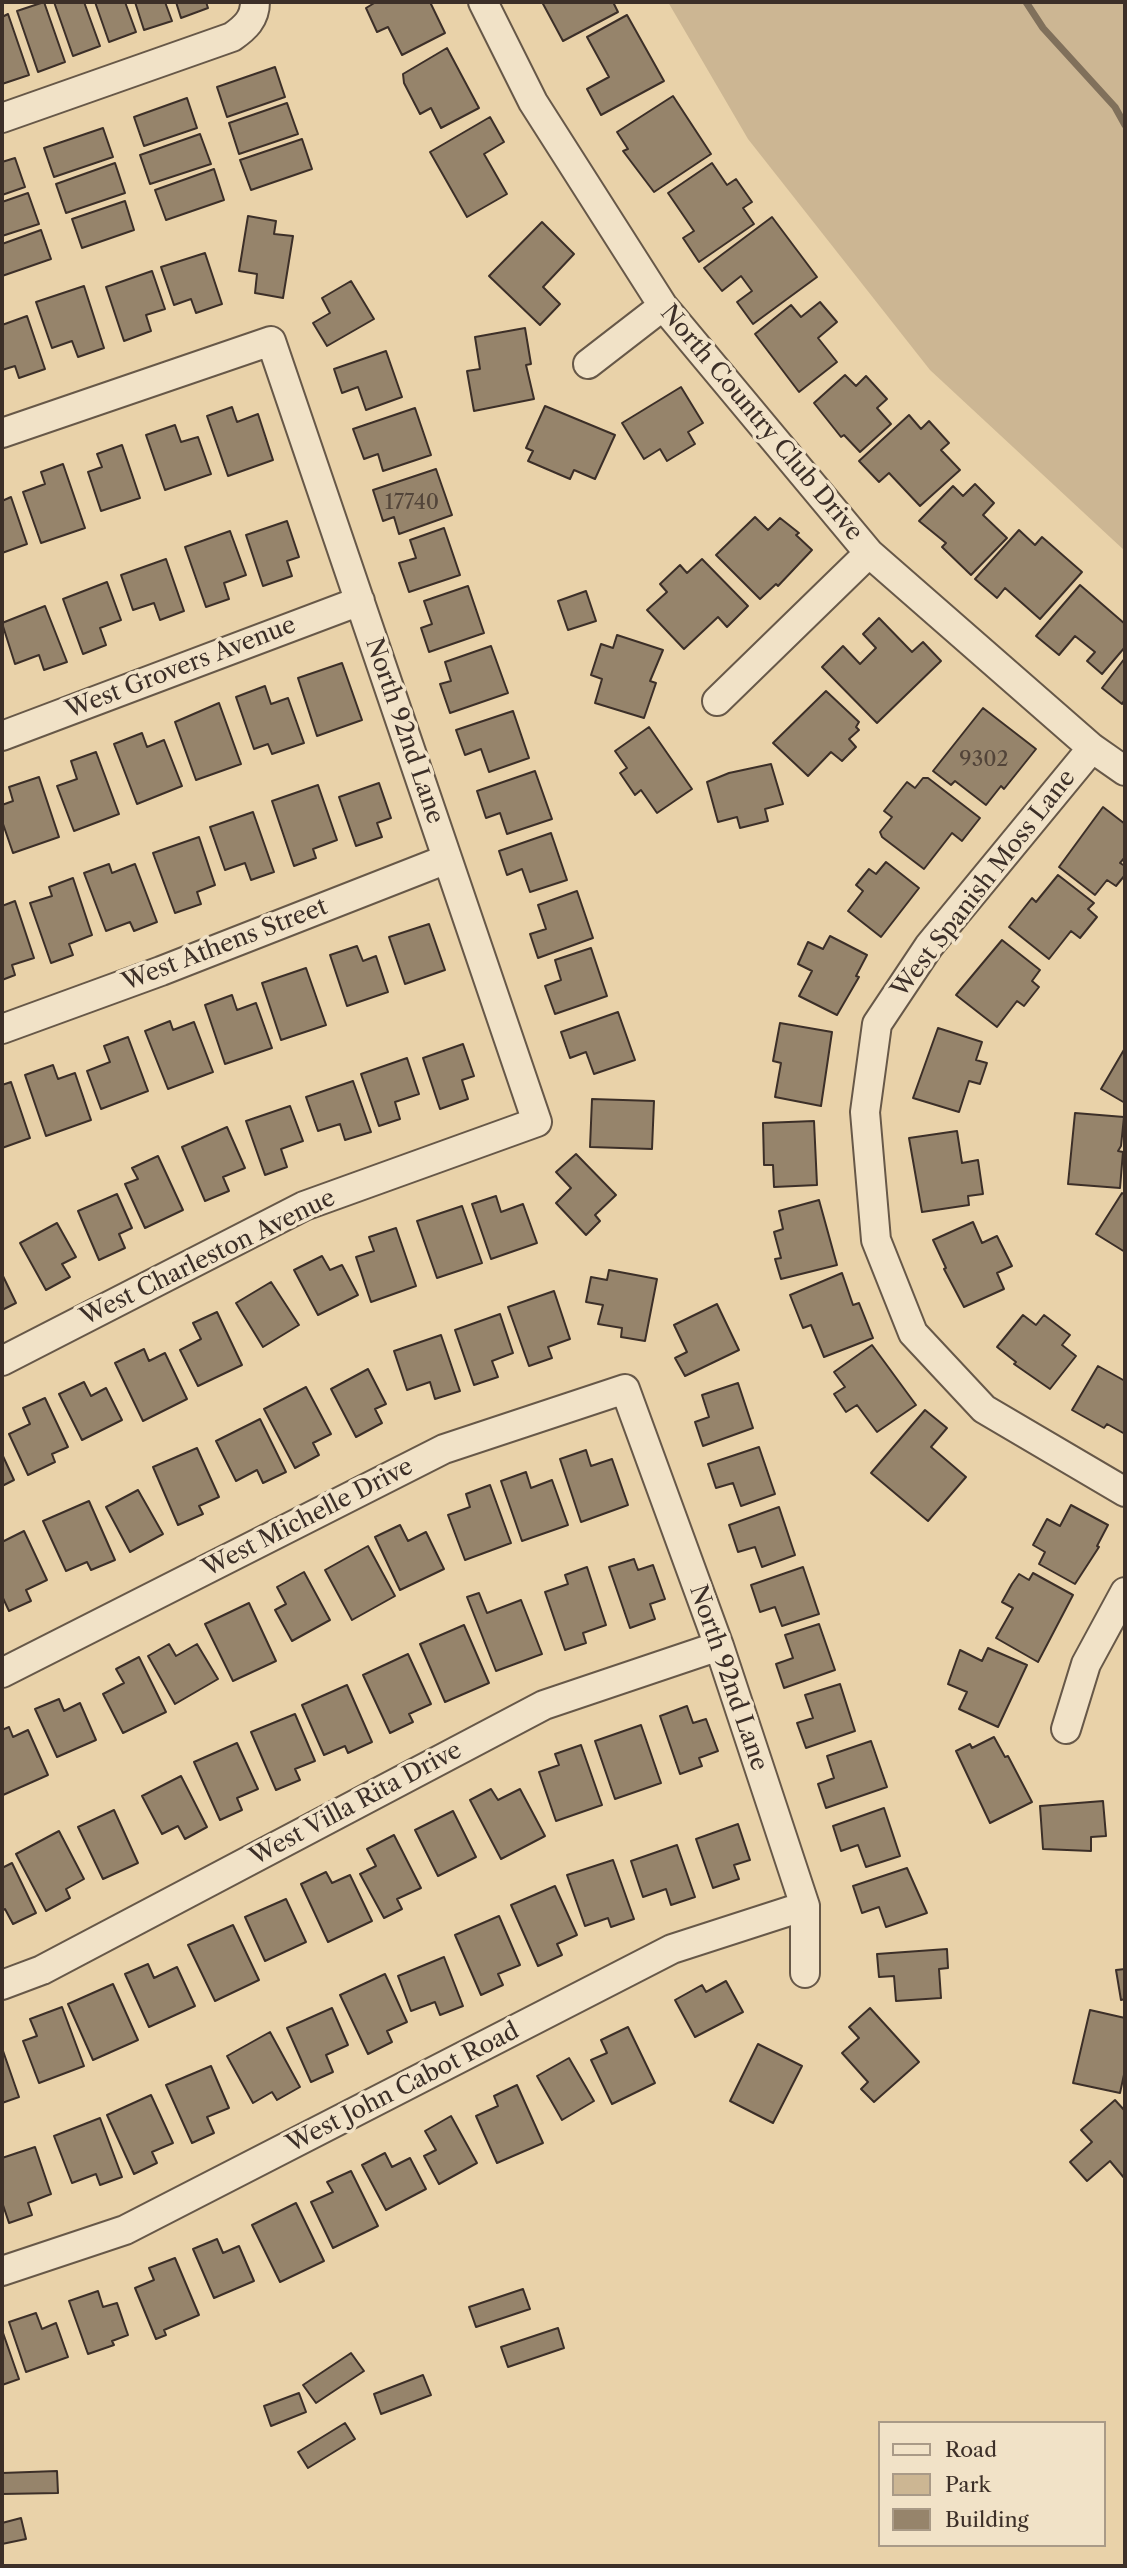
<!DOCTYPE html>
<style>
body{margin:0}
#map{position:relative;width:1127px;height:2568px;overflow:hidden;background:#e9d2a9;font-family:"Libre Caslon Text",serif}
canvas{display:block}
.frame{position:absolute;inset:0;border:4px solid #3c2f28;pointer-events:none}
.legend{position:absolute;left:878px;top:2421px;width:228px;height:126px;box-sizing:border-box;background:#f1e2c7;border:2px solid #a99a87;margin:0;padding:9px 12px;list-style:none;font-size:21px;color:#3c2f28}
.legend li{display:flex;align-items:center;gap:14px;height:35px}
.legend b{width:35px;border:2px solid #a99a87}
</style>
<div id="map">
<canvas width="1127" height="2568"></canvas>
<div class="frame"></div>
<ul class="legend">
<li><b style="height:9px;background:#f1e2c7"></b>Road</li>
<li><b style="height:19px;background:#ccb693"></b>Park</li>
<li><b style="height:19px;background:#96846b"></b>Building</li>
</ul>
</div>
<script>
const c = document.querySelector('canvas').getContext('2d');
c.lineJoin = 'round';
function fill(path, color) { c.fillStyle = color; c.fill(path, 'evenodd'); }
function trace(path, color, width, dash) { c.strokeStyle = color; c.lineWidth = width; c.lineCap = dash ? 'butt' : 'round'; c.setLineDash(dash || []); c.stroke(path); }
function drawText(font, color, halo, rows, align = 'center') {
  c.font = font + ' "Libre Caslon Text",serif'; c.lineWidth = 7; c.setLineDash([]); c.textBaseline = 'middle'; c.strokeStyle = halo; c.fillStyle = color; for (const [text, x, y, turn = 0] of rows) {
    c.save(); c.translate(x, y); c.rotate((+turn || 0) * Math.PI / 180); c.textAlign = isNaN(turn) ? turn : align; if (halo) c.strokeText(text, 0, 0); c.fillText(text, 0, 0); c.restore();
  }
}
const green = new Path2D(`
 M668,2H1125V551L930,370L748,139Z`);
const stream = new Path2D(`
 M1026,2L1043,28L1115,107L1125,125`);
const building = new Path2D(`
 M44,2L65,62L38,72L17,11Z
 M54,2H84L100,46L73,56Z
 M95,2H125L136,32L109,42Z
 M135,2H165L172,21L144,30Z
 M176,2H206L208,8L181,18Z
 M376,2H430L445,33L402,55L388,27L377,32L366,8Z
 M542,2H613L618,12L563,41Z
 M8,14L29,75L2,84V17Z
 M627,15L664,81L601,115L587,89L609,77L587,37Z
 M447,48L479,108L441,128L431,108L420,114L404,83L403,74Z
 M275,67L285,97L227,117L217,87Z
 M673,96L711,154L654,192L623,151L628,149L617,132Z
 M187,98L197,128L144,146L134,117Z
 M287,103L298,134L239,154L229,123Z
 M490,117L504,142L484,154L507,194L467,217L430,152Z
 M103,128L113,157L54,177L44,148Z
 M200,134L211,164L150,184L140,155Z
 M302,139L312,169L251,190L240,160Z
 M15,158L25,187L2,195V162Z
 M115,163L125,193L66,213L56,184Z
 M712,163L727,185L736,179L752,202L743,208L754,224L699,262L683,238L694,231L668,193Z
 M214,169L224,200L166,220L155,190Z
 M28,193L39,224L2,236V202Z
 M125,201L134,230L82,248L72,219Z
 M248,216L276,221L274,234L293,236L283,298L255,293L257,274L239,271Z
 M772,217L817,277L753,324L737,302L752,291L741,276L722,291L704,268Z
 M542,222L574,254L543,287L560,304L540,325L489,276Z
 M41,230L51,259L2,276V244Z
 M205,253L222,304L196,313L191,299L174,305L161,267Z
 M152,271L165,309L146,315L151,331L124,341L106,287Z
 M351,281L374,319L327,346L313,323L330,313L322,298Z
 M84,286L104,348L78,357L72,341L52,348L36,302Z
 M820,302L837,322L818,338L837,362L799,392L755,334L791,305L801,317Z
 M27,316L45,369L19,378L15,366L2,370V325Z
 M525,328L531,364L526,365L534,399L474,411L467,371L480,369L475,337Z
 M386,351L402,397L366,410L358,387L342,393L334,369Z
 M845,375L856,386L866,376L887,399L877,408L891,424L860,452L844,435L841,437L814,403Z
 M681,387L703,423L688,432L695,444L667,461L660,449L644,459L622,423Z
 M545,406L615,435L595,479L574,470L570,479L528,461L533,451L526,448Z
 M232,407L237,422L258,414L273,460L228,476L207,416Z
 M415,408L431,455L383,471L378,454L364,459L353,429Z
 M909,415L921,429L929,421L949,443L941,450L960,470L920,506L889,473L879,482L859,461Z
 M175,425L181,442L198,437L211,474L165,490L146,435Z
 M122,445L140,498L101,511L88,472L102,467L97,454Z
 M63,464L85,528L41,543L23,492L45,484L41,472Z
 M436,469L452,515L399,534L394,517L383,521L373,490Z
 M975,484L994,503L983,515L1007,538L971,575L942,547L946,543L919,521L953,486L963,496Z
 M11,497L27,544L2,553V501Z
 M755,517L768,530L780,518L799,533L796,535L812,550L778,586L776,584L760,599L716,555Z
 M287,521L299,557L287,561L292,576L263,586L246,535Z
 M444,528L460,575L409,592L399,563L416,558L410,540Z
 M1019,530L1035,545L1042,537L1082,572L1040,619L1005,588L997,598L975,579Z
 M230,531L246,575L224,583L229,599L206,607L185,547Z
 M166,559L184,611L160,620L154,603L133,610L121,575Z
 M702,559L748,606L727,627L718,617L684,649L647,610L667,592L660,584L680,565L687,573Z
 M107,582L121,620L100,628L106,645L83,654L63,599Z
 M1080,585L1125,624V647L1102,674L1087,661L1095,652L1075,636L1059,655L1036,636Z
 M468,586L484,633L429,652L421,628L432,624L424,601Z
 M586,591L596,621L568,630L558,601Z
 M45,606L67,662L44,670L39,655L15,664L2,623Z
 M879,618L912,652L923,642L941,661L877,723L822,667L843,646L860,664L876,648L863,634Z
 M617,635L663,650L650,681L656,683L644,718L595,703L602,679L591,675L601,644L613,648Z
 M491,646L508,693L450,713L440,684L451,681L445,662Z
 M1125,658V699L1122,704L1102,688Z
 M342,663L362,720L317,736L298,678Z
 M265,686L271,704L288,698L304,743L272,754L268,744L254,749L236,697Z
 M826,691L859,722L856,727L859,730L849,739L856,747L842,761L831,752L808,776L773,743Z
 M219,703L241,764L196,780L175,722Z
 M983,708L1036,749L1004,789L1001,786L986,805L955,781L951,785L933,771Z
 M513,711L529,758L489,772L481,749L465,755L456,730Z
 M649,727L692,789L657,813L641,790L635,795L620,773L627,768L615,751Z
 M142,733L147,747L164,740L182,786L137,804L114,744Z
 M96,752L119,814L74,831L57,786L77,779L71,761Z
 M771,764L783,804L765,809L768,821L740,828L737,817L718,822L707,782L729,773Z
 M535,771L552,819L507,834L500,813L486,818L477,791Z
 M39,777L59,837L13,853L2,821V805L13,801L9,787Z
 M923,778H928L980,818L962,841L952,833L924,869L882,837L880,832L892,817L884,811L907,782L915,788Z
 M379,783L391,818L377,823L382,837L356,846L339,797Z
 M318,785L337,840L313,849L316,858L294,866L272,801Z
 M1103,807L1125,824V857L1120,863L1125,866V875L1116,886L1107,880L1095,895L1059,867Z
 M253,812L274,872L251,880L245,863L225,870L210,827Z
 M551,833L567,880L530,892L522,869L507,875L499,851Z
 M199,837L215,885L197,892L201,904L175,913L153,853Z
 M886,862L919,888L881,937L848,911L863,891L856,885L869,869L876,874Z
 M109,864L112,873L135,864L157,922L134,931L130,922L106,931L84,873Z
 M1058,875L1094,903L1088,909L1097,917L1080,938L1071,931L1049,959L1009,927L1032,898L1036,902Z
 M73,878L92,935L69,944L73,955L51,963L30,903L52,896L49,887Z
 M577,891L593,938L538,958L530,934L546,929L538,905Z
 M15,901L34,958L12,965L15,975L2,980V906Z
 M429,924L445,970L405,984L389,937Z
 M830,936L867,955L856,976L859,977L837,1015L799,996L812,971L798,964L808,942L823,949Z
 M1002,940L1040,970L1032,981L1039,987L1024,1006L1017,1001L997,1027L956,995Z
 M357,946L363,961L376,956L388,992L347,1006L330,955Z
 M591,948L607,996L555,1014L545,986L561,980L555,960Z
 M306,968L326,1025L281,1040L262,983Z
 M232,995L237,1010L256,1003L272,1048L225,1064L205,1005Z
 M618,1012L635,1060L594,1074L586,1052L570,1058L561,1032Z
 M170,1021L173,1030L194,1022L213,1072L168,1089L145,1031Z
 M780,1023L832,1032L821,1106L775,1097L781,1063L773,1061Z
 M938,1028L982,1042L976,1060L987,1063L980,1084L969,1081L959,1112L913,1098Z
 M128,1037L148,1091L101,1109L87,1071L110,1062L104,1046Z
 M463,1044L474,1076L462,1080L468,1099L440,1109L423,1058Z
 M1125,1048V1103L1101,1089Z
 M407,1058L419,1094L395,1102L400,1119L379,1126L361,1074Z
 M53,1065L58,1079L75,1073L91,1120L46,1136L25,1075Z
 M353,1081L371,1132L345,1140L340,1124L318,1131L306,1097Z
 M11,1082L30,1138L2,1148V1085Z
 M592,1099L654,1101L652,1149L590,1147Z
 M290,1106L303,1141L281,1149L287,1167L265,1175L246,1121Z
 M1075,1113L1124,1117L1121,1146L1118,1151L1123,1152L1120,1188L1068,1184Z
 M814,1121L817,1185L774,1187L773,1165H764L763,1123Z
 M227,1127L245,1168L223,1177L229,1191L205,1201L182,1147Z
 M957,1131L962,1163L978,1160L983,1194L968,1196L969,1205L922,1212L909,1138Z
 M576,1154L616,1195L595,1215L600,1221L586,1235L556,1203L571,1188L556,1172Z
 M158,1156L183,1210L145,1228L125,1184L138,1179L132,1168Z
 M1122,1193L1125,1195V1252L1096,1234Z
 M117,1194L132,1228L119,1234L125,1248L99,1260L78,1211Z
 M496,1196L501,1212L523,1204L537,1243L491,1259L472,1204Z
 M819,1200L837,1265L781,1279L775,1259L781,1258L774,1232L783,1229L779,1211Z
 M462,1206L482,1263L437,1278L417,1221Z
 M973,1222L982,1243L997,1236L1012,1266L997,1273L1004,1289L964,1307L944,1269L946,1268L933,1240Z
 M57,1223L76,1257L62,1264L70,1277L46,1290L20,1243Z
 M396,1228L416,1286L371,1302L356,1257L374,1251L369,1237Z
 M322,1256L330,1270L342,1265L358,1295L318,1315L294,1270Z
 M609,1270L657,1279L645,1341L621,1337L622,1328L598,1324L603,1305L586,1302L591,1277L607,1280Z
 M842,1273L853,1305L859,1303L873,1338L824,1357L811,1325L803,1328L790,1295Z
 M2,1274L16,1303L2,1310Z
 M271,1282L299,1325L263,1347L236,1303Z
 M554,1291L570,1339L548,1347L552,1358L529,1366L508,1307Z
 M717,1304L739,1350L685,1376L675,1358L687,1352L674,1325Z
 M217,1312L242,1365L198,1386L180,1350L201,1339L193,1323Z
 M500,1314L513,1353L492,1361L498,1377L474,1385L455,1330Z
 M1023,1315L1036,1325L1044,1315L1070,1335L1062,1345L1076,1356L1050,1389L1014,1364L1016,1362L997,1347Z
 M441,1335L460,1391L435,1399L430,1382L407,1390L394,1351Z
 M872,1345L916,1405L877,1432L857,1405L846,1412L834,1394L845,1387L834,1372Z
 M144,1349L149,1361L165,1353L187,1399L143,1421L115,1363Z
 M1098,1366L1125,1381V1434L1107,1424L1104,1428L1072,1410Z
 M368,1369L386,1404L375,1409L382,1423L356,1437L331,1389Z
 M84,1382L91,1396L106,1388L122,1420L82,1440L59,1394Z
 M738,1383L753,1428L703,1446L695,1422L709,1417L702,1395Z
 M306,1387L331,1434L313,1443L319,1455L295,1468L264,1409Z
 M45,1398L68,1447L52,1454L55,1462L28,1475L9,1434L30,1424L23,1408Z
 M925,1410L947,1428L931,1447L966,1477L928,1521L871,1473Z
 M260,1419L286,1472L263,1483L257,1470L236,1481L216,1441Z
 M759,1447L775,1494L741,1506L733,1483L716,1488L708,1464Z
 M197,1448L219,1497L199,1506L203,1514L178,1525L153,1467Z
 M586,1450L591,1466L612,1459L628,1505L581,1522L560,1459Z
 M2,1454L14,1480L2,1486Z
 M526,1472L531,1488L552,1480L568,1525L522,1541L501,1481Z
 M490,1485L511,1543L465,1560L448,1515L470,1507L466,1494Z
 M138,1490L163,1534L130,1552L106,1507Z
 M89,1501L115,1560L91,1570L87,1562L66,1571L43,1521Z
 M1071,1505L1108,1525L1097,1546L1099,1547L1075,1584L1039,1564L1045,1552L1033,1545L1047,1519L1060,1526Z
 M779,1507L795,1555L762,1567L755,1547L738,1552L729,1525Z
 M400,1525L408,1541L426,1532L444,1569L400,1590L375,1537Z
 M24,1531L47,1580L26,1590L31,1601L9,1611L2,1596V1542Z
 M368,1546L395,1596L352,1620L325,1570Z
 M634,1559L638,1570L653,1565L665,1599L650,1604L655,1619L630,1628L609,1567Z
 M587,1567L606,1625L583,1633L586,1643L565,1650L545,1592L568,1584L565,1575Z
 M803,1567L819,1614L782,1626L775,1607L760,1612L751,1585Z
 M304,1572L330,1620L292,1641L275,1610L286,1604L277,1587Z
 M1033,1573L1073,1595L1038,1662L996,1638L1013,1608L1002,1602L1012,1584L1019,1574L1029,1580Z
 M479,1593L487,1613L521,1600L542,1654L496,1671L467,1597Z
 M249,1603L276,1661L233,1681L205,1624Z
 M819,1624L835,1670L784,1688L776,1664L793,1658L785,1635Z
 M464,1625L489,1683L445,1702L420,1644Z
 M169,1644L176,1656L197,1644L218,1679L175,1704L148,1656Z
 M988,1648L1027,1665L998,1727L959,1709L967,1692L948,1684L960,1650L982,1661Z
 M408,1654L431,1704L409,1714L413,1722L390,1733L363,1675Z
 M139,1657L166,1712L123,1733L103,1694L124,1683L116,1669Z
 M840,1684L855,1731L806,1748L797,1723L813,1718L805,1695Z
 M347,1685L372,1742L348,1753L345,1746L324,1755L302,1705Z
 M59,1699L64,1711L80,1703L96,1740L57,1757L35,1709Z
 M687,1706L693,1723L706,1719L718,1751L699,1758L702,1766L680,1774L660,1716Z
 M295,1714L315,1761L295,1769L300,1780L276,1790L251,1732Z
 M641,1725L661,1783L615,1799L595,1741Z
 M9,1727L13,1737L28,1730L48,1775L3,1795L2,1730Z
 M994,1737L1005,1757L1008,1756L1032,1802L990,1823L956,1751L970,1744L972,1748Z
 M871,1741L887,1787L826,1808L818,1784L834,1778L827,1756Z
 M237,1743L258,1789L237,1798L242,1810L220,1820L194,1762Z
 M581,1745L602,1805L556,1821L539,1772L559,1765L555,1754Z
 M181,1776L207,1827L185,1839L178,1826L162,1834L142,1796Z
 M491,1789L498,1800L520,1789L545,1836L501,1859L470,1800Z
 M1103,1801L1106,1836L1091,1837V1851L1043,1849L1040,1806Z
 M884,1808L900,1856L866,1867L858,1845L841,1851L833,1826Z
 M114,1810L138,1863L103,1879L78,1827Z
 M453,1811L476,1857L438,1876L415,1830Z
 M738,1824L750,1860L734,1865L739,1879L713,1888L696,1839Z
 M59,1831L84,1879L66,1889L70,1898L46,1911L16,1854Z
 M394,1835L421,1888L397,1899L402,1909L384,1918L360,1874L376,1866L367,1849Z
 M677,1845L695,1897L671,1905L666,1889L643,1897L631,1861Z
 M613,1860L634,1919L611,1927L608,1918L585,1926L567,1875Z
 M12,1863L36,1913L13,1924L5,1909L2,1911V1868Z
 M907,1868L927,1913L886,1927L879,1907L862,1913L853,1886Z
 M326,1872L332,1883L350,1875L372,1921L328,1942L301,1884Z
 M555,1886L577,1935L557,1944L562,1955L538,1966L511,1905Z
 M286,1899L306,1942L265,1961L245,1917Z
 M499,1916L520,1965L498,1974L503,1985L481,1995L455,1935Z
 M233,1925L259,1980L215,2001L188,1945Z
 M947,1949L948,1968L939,1969L941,1998L896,2001L894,1976L879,1977L877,1954Z
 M444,1957L463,2006L440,2015L435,2002L411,2011L398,1976Z
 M148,1964L154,1978L177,1967L195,2006L149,2027L125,1974Z
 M1125,1969V1999L1121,2000L1116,1970Z
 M385,1974L407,2022L387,2031L392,2042L368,2054L340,1995Z
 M726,1981L743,2012L695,2037L675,2000L702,1985L706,1992Z
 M113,1984L138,2040L93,2060L68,2004Z
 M62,2007L84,2066L39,2083L23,2041L37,2036L30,2019Z
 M332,2008L348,2045L326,2055L333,2072L311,2082L287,2028Z
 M870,2008L919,2062L874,2102L861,2089L868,2082L842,2053L859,2038L849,2027Z
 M1090,2010L1125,2018V2070L1120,2093L1073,2083Z
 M628,2027L655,2083L612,2104L591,2060L607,2053L601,2040Z
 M270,2032L300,2087L277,2100L272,2092L253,2103L227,2056Z
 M758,2044L802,2066L773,2123L730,2101Z
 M2,2048L19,2097L2,2103Z
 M569,2058L594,2101L562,2120L537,2076Z
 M211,2066L229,2108L207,2117L214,2133L192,2143L166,2085Z
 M517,2085L543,2143L497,2163L476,2116L498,2106L494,2096Z
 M151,2095L173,2143L152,2152L157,2163L134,2174L107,2115Z
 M1115,2100L1125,2111V2179L1110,2161L1087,2181L1070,2162L1092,2142L1081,2130Z
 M451,2116L477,2163L439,2184L424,2156L436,2150L425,2131Z
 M100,2118L122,2177L100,2185L96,2174L72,2183L54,2136Z
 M35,2147L51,2194L28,2203L32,2215L9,2223L2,2202V2158Z
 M385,2153L392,2167L410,2158L426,2189L386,2210L362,2165Z
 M351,2171L378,2226L333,2248L311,2202L333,2192L327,2182Z
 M296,2203L324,2261L280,2282L252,2225Z
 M217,2239L223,2253L239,2246L254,2281L214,2298L193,2249Z
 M175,2258L199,2315L164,2330L166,2335L156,2339L135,2288L154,2280L149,2268Z
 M523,2289L530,2309L476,2327L469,2307Z
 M98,2291L103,2307L117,2303L128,2335L112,2341L114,2345L88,2354L69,2301Z
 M36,2313L42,2329L56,2323L68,2357L26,2372L9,2322Z
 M558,2328L564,2348L508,2367L501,2347Z
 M2,2330L19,2379L2,2385Z
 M351,2353L364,2371L316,2403L303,2385Z
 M423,2375L431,2395L381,2414L374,2394Z
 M299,2393L306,2412L271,2426L264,2406Z
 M345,2423L355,2439L308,2468L298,2452Z
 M57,2471L58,2493L2,2494V2473Z
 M21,2518L26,2539L2,2544V2523Z`);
const minor = new Path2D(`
 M483,2L533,102L663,306L869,553L1092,748L1125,771
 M2,118L232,37C245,28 255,19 255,2
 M588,364L663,306
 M2,433L271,341L537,1122L304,1206L2,1361
 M717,701L869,553
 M2,736L360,601
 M1092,748L929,946L877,1024L865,1112L876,1240L913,1333L984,1409L1125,1492
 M2,1029L161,971L447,859
 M2,1673L444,1449L625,1389L719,1646L805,1906V1973
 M1066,1729L1086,1664L1125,1592
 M2,1985L42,1970L544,1705L719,1646
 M2,2271L125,2230L672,1949L805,1906`);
const numberNames = [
 ["17740",412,503],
 ["9302",984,760]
];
const streetNames = [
 ["North Country Club Drive",761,423,50],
 ["West Grovers Avenue",181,668,-21],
 ["North 92nd Lane",404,731,71],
 ["West Spanish Moss Lane",984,884,-52],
 ["West Athens Street",225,945,-21],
 ["West Charleston Avenue",208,1258,-26],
 ["West Michelle Drive",308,1518,-27],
 ["North 92nd Lane",728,1678,71],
 ["West Villa Rita Drive",356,1804,-28],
 ["West John Cabot Road",403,2088,-27]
];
fill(green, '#ccb693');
trace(stream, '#80705b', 7);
fill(building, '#96846b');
trace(building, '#3c2f28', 2);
trace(minor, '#675848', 32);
trace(minor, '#f1e2c7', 28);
drawText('21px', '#524439', null, numberNames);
drawText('24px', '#3c2f28', '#f1e2c7', streetNames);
</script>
